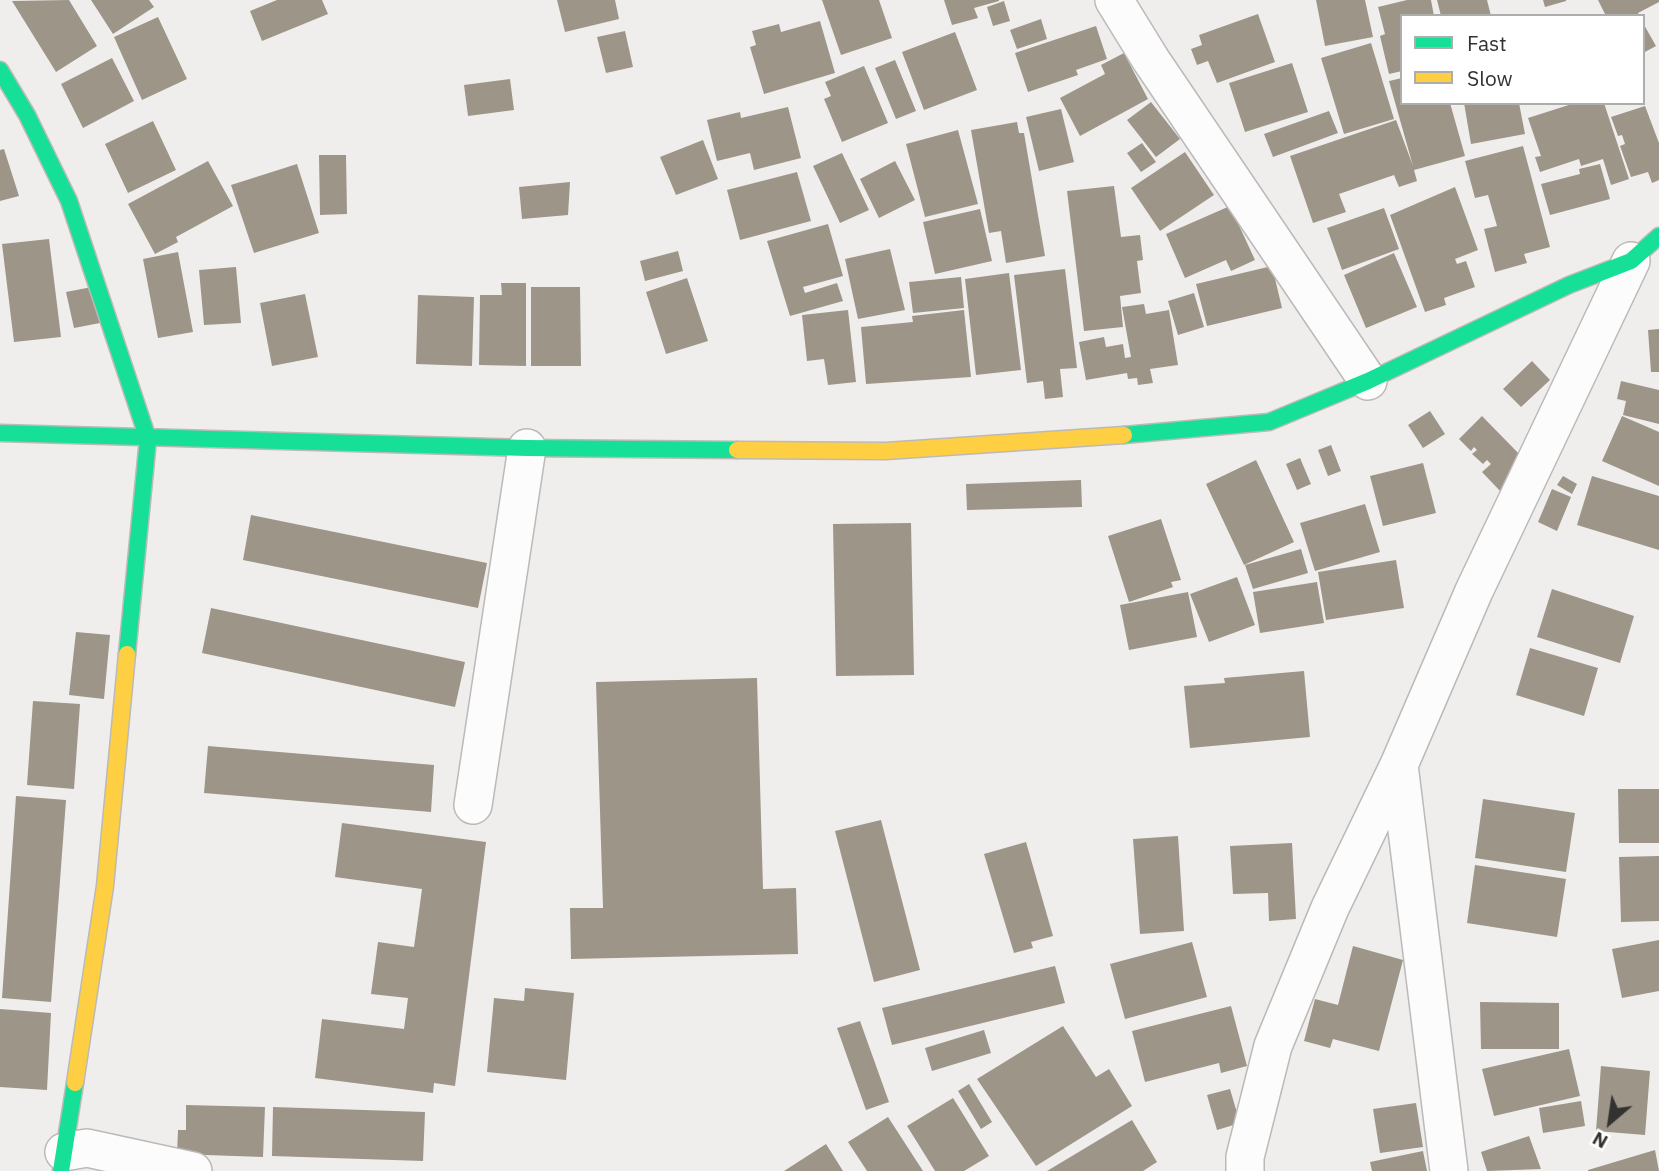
<!DOCTYPE html>
<style>
body{margin:0}
#map{position:relative;width:1659px;height:1171px;overflow:hidden;background:#f0eeec;font-family:"IBM Plex Sans",sans-serif}
canvas{display:block}
.legend{position:absolute;left:1400px;top:14px;width:245px;height:91px;box-sizing:border-box;background:#fff;border:2px solid #adadac;margin:0;padding:9px 12px;list-style:none;font-size:21px;color:#333230}
.legend li{display:flex;align-items:center;gap:14px;height:35px}
.legend b{width:35px;border:2px solid #adadac}
.north{position:absolute;left:1575px;top:1087px;width:70px;height:70px;-webkit-text-stroke:5px #fff;paint-order:stroke;rotate:209deg;font-size:19px;font-weight:700;line-height:28px;text-align:center;color:#333230}
.north::after{content:'';display:block;margin:auto;width:24px;height:32px;background:#333230;clip-path:polygon(50% 0,100% 100%,50% 72%,0 100%)}
</style>
<div id="map">
<canvas width="1659" height="1171"></canvas>
<ul class="legend">
<li><b style="height:9px;background:#16e098"></b>Fast</li>
<li><b style="height:9px;background:#ffcf43"></b>Slow</li>
</ul>
<div class="north">N</div>
</div>
<script>
const c = document.querySelector('canvas').getContext('2d');
c.lineJoin = 'round';
function fill(path, color) { c.fillStyle = color; c.fill(path, 'evenodd'); }
function trace(path, color, width, dash) { c.strokeStyle = color; c.lineWidth = width; c.lineCap = dash ? 'butt' : 'round'; c.setLineDash(dash || []); c.stroke(path); }
const building = new Path2D(`
 M69,0L97,46L56,72L12,1Z
 M91,0H149L154,7L113,34Z
 M277,0H322L328,14L262,41L250,11Z
 M557,0H615L619,19L565,32Z
 M822,0H879L892,38L841,55Z
 M944,0H999V1L974,8L978,18L952,25Z
 M1316,0H1365L1373,37L1325,46Z
 M1407,0H1431L1434,16H1402V71L1389,74L1380,36L1385,34L1378,7Z
 M1437,0H1487L1491,16H1441Z
 M1543,0H1566V1L1545,7Z
 M1598,0H1659V2L1638,13L1639,16H1606Z
 M1004,1L1010,21L993,26L987,7Z
 M1258,14L1275,62L1217,83L1208,61L1197,65L1191,49L1202,45L1199,35Z
 M158,17L187,79L142,100L114,37Z
 M1041,19L1047,39L1017,49L1010,30Z
 M820,21L835,73L764,94L750,47L756,45L752,31L779,24L781,32Z
 M1643,23L1656,46L1643,53Z
 M1096,26L1107,59L1076,70L1078,75L1028,92L1015,53Z
 M625,31L633,67L606,73L597,37Z
 M955,32L977,90L924,110L902,52Z
 M1371,43L1394,119L1344,134L1321,58Z
 M1124,53L1148,99L1080,136L1060,98L1105,74L1101,65Z
 M112,58L134,101L83,128L61,84Z
 M895,60L916,111L896,119L875,68Z
 M1292,63L1308,112L1245,132L1229,83Z
 M864,66L888,123L842,142L824,99L831,96L825,82Z
 M1402,78V103H1450L1465,156L1414,170L1417,181L1399,187L1394,175L1339,194L1346,212L1313,223L1290,156L1396,120L1413,166L1389,81Z
 M510,79L514,110L468,116L464,85Z
 M1151,102L1180,139L1156,157L1127,120Z
 M1464,103H1519L1525,134L1471,144Z
 M1575,103H1604L1629,179L1611,185L1603,159L1581,166L1579,159L1540,172L1535,157L1541,156L1528,118Z
 M1645,106L1659,143V180L1652,183L1648,172L1631,177L1620,146L1625,144L1622,135L1618,136L1611,117Z
 M788,107L801,158L754,170L750,153L717,161L707,120L740,112L741,118Z
 M1061,109L1074,162L1039,171L1026,117Z
 M1329,111L1338,133L1273,157L1264,134Z
 M153,121L176,170L128,193L105,144Z
 M1017,122L1019,133H1024L1045,256L1006,263L1001,231L989,233L971,130Z
 M958,130L978,204L925,217L906,144Z
 M703,140L718,179L676,195L660,157Z
 M1142,143L1156,162L1141,172L1127,153Z
 M1523,146L1550,247L1524,254L1527,263L1495,272L1484,229L1497,226L1488,195L1475,198L1465,161Z
 M4,149L19,196L0,201V150Z
 M1185,152L1214,195L1160,231L1131,188Z
 M842,153L869,210L840,223L813,166Z
 M319,155H346L347,214L320,215Z
 M208,161L233,206L176,237L178,242L155,254L128,204Z
 M895,161L915,200L879,218L860,179Z
 M297,164L319,233L254,253L231,185Z
 M1600,164L1610,199L1550,215L1541,184L1580,174L1579,169Z
 M797,172L811,221L740,240L727,190Z
 M570,182L568,215L522,219L519,187Z
 M1114,186L1121,237L1140,235L1143,260L1137,261L1141,293L1120,296L1123,327L1084,331L1067,191Z
 M1455,187L1478,250L1455,259L1457,264L1466,261L1475,287L1444,298L1446,305L1425,312L1390,215Z
 M1230,206L1255,260L1231,271L1226,260L1185,278L1166,234Z
 M1384,208L1399,249L1342,270L1327,228Z
 M980,209L992,261L935,274L923,222Z
 M828,224L843,276L803,287L805,293L837,283L843,301L790,316L767,241Z
 M49,239L61,337L14,342L2,244Z
 M890,249L905,310L858,319L845,259Z
 M678,251L683,271L645,281L640,261Z
 M178,252L193,332L158,338L143,259Z
 M1394,253L1417,307L1366,328L1344,275Z
 M1272,266L1282,308L1207,326L1196,284Z
 M236,267L241,323L204,325L199,270Z
 M1065,269L1077,368L1060,369L1063,397L1045,399L1043,381L1027,383L1014,275Z
 M1009,273L1021,370L976,375L965,279Z
 M961,277L964,308L913,313L909,282Z
 M687,278L708,341L666,354L646,292Z
 M501,283H526V366L479,365L480,295H502Z
 M92,287L100,323L74,328L66,292Z
 M531,287H580L581,366H531Z
 M1194,293L1204,327L1178,335L1168,301Z
 M305,294L318,357L272,366L260,303Z
 M418,295L474,297L472,366L416,364Z
 M1144,304L1146,314L1169,310L1178,365L1150,369L1153,383L1138,385L1137,378L1128,379L1127,373L1086,380L1079,342L1104,337L1106,347L1123,344L1125,358L1131,357L1122,307Z
 M848,310L856,382L828,385L824,359L807,361L802,315Z
 M964,310L971,377L866,384L861,327L913,322L912,316Z
 M1659,329V372H1651L1648,330Z
 M1532,361L1550,380L1521,407L1503,389Z
 M1621,381L1659,390V424L1623,415L1626,401L1617,399Z
 M1430,411L1445,434L1423,448L1408,425Z
 M1482,416L1525,460L1502,493L1482,472L1491,464L1487,460L1483,464L1472,454L1477,450L1474,447L1471,451L1459,439Z
 M1622,416L1659,432V486L1602,461Z
 M1331,445L1341,471L1328,476L1318,450Z
 M1300,458L1311,484L1297,490L1286,464Z
 M1256,460L1294,542L1244,565L1206,484Z
 M1423,463L1436,513L1383,526L1370,476Z
 M1563,476L1577,484L1572,494L1557,485Z
 M1592,476L1659,496V550L1577,525Z
 M1081,480L1082,507L967,510L966,484Z
 M1552,489L1571,497L1557,531L1538,522Z
 M1365,504L1380,552L1315,571L1300,523Z
 M251,515L487,563L478,608L243,560Z
 M1161,519L1181,580L1171,582L1173,587L1129,602L1108,536Z
 M911,523L914,675L836,676L833,524Z
 M1301,549L1308,573L1253,589L1245,565Z
 M1396,560L1404,608L1326,620L1318,572Z
 M1237,577L1255,625L1209,642L1190,594Z
 M1317,582L1324,623L1260,633L1253,592Z
 M1552,589L1634,616L1620,663L1537,637Z
 M1188,592L1197,637L1129,650L1120,605Z
 M211,608L465,662L455,707L202,653Z
 M76,632L110,635L104,699L69,695Z
 M1530,648L1598,668L1584,716L1516,695Z
 M1304,671L1310,737L1190,748L1184,686L1225,683L1224,678Z
 M757,678L763,889L796,888L798,954L571,959L570,908H603L596,682Z
 M33,701L80,704L74,789L27,785Z
 M208,746L434,765L431,812L204,793Z
 M1618,789H1659V843H1619Z
 M16,796L66,800L51,1002L2,998Z
 M1483,799L1575,813L1566,872L1475,858Z
 M881,820L920,970L874,982L835,831Z
 M342,823L486,842L455,1086L434,1083L433,1093L315,1078L322,1019L404,1029L408,998L371,994L378,942L414,947L422,889L335,877Z
 M1178,836L1184,931L1140,934L1133,839Z
 M1026,842L1053,936L1031,942L1033,948L1014,953L984,854Z
 M1292,843L1296,919L1269,921L1268,893L1233,894L1230,846Z
 M1659,856V921L1621,922L1619,857Z
 M1475,865L1566,879L1557,937L1467,923Z
 M1659,940V991L1622,998L1612,949Z
 M1192,942L1207,997L1125,1019L1110,964Z
 M1353,946L1403,960L1379,1051L1333,1039L1330,1048L1304,1041L1315,999L1338,1005Z
 M1055,966L1065,1003L892,1045L882,1008Z
 M525,988L574,993L566,1080L487,1072L494,998L524,1001Z
 M1480,1002L1559,1003V1049H1481Z
 M1231,1006L1247,1066L1221,1073L1219,1063L1145,1082L1132,1031Z
 M0,1009L51,1013L47,1090L0,1087Z
 M860,1021L889,1102L866,1110L837,1028Z
 M1063,1026L1096,1077L1109,1069L1132,1106L1036,1166L977,1079Z
 M984,1030L991,1053L932,1071L925,1048Z
 M1569,1049L1580,1096L1494,1116L1482,1069Z
 M1601,1066L1650,1071L1645,1135L1596,1131Z
 M969,1084L992,1122L981,1129L958,1091Z
 M1230,1089L1240,1123L1217,1130L1207,1095Z
 M953,1098L989,1156L964,1171H935L907,1126Z
 M1581,1101L1585,1126L1543,1133L1539,1108Z
 M1416,1103L1423,1147L1380,1153L1373,1109Z
 M186,1105L265,1107L263,1157L177,1154L178,1130H186Z
 M273,1107L425,1112L423,1161L272,1156Z
 M888,1117L923,1171H867L848,1142Z
 M1132,1120L1157,1162L1143,1171H1047Z
 M1529,1136L1541,1169L1487,1171L1481,1152Z
 M826,1144L843,1171H784Z
 M1655,1150L1659,1171H1588V1170Z
 M1423,1151L1427,1171H1372L1370,1162Z`);
const street = new Path2D(`
 M1114,0L1151,60L1368,381
 M1399,765L1449,1171
 M473,805L527,448
 M64,1152L87,1148L193,1171
 M1245,1171V1157L1273,1046L1330,908L1399,765L1474,591L1631,261`);
const fast = new Path2D(`
 M0,70L27,115L69,201L148,439L127,654
 M0,433L527,448L737,450
 M1124,435L1269,422L1368,381L1569,285L1631,261L1659,236
 M61,1171L75,1083`);
const slow = new Path2D(`
 M737,450L886,451L1124,435
 M75,1083L105,886L127,654`);
fill(building, '#9c9588');
trace(street, '#bcbab8', 40);
trace(fast, '#bcbab8', 19);
trace(slow, '#bcbab8', 19);
trace(street, '#fdfcfc', 37);
trace(fast, '#16e098', 16);
trace(slow, '#ffcf43', 16);
</script>
